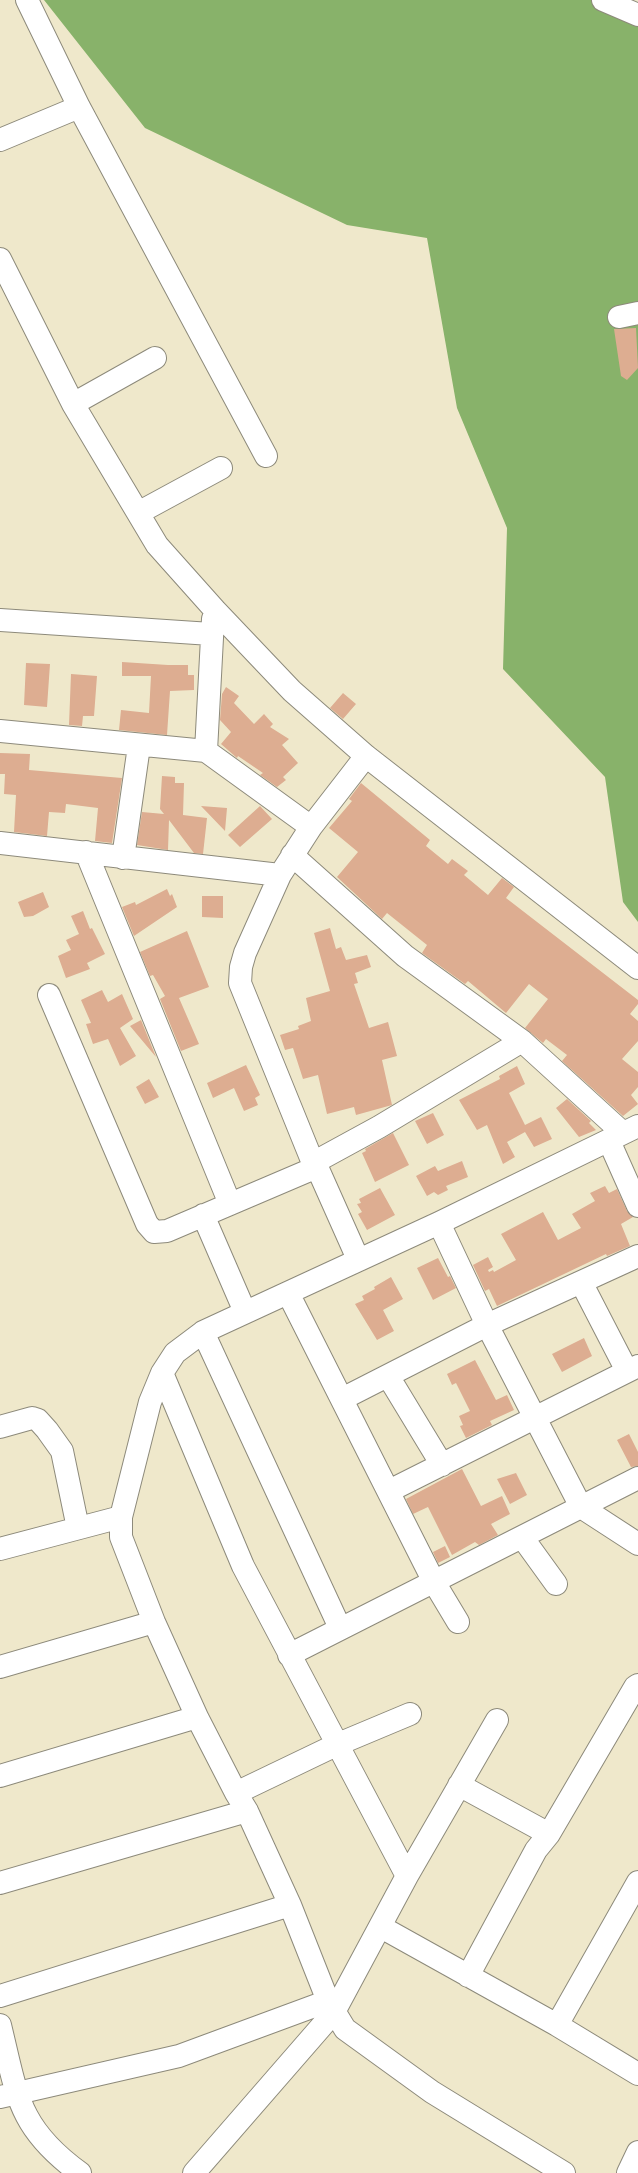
<!DOCTYPE html>
<style>
body{margin:0}
canvas{display:block;background:#efe8cb}
</style>
<canvas width="638" height="2173"></canvas>
<script>
const c = document.querySelector('canvas').getContext('2d');
c.lineJoin = 'round';
function fill(path, color) { c.fillStyle = color; c.fill(path, 'evenodd'); }
function trace(path, color, width, dash) { c.strokeStyle = color; c.lineWidth = width; c.lineCap = dash ? 'butt' : 'round'; c.setLineDash(dash || []); c.stroke(path); }
const forest = new Path2D(`
 M44,0H605L638,26V922L623,902L605,777L503,669L507,528L457,408L427,238L347,225L145,128Z`);
const building = new Path2D(`
 M636,328L638,368L627,380L621,376L614,329Z
 M122,662L168,665H188V675H194V690L170,691L167,735L119,730L121,710L149,713L151,676H122Z
 M26,663L50,664L47,707L24,705Z
 M71,674L97,676L94,716H83L82,726L69,725Z
 M226,687L239,696L234,703L254,724L264,714L273,724L270,727L289,739L282,745L298,763L283,777L286,780L277,787L260,775L263,773L238,756L237,758L221,744L231,732L220,720L222,694Z
 M343,693L356,704L343,719L330,708Z
 M0,753L30,754L29,770L122,778L112,843L95,841L98,808L66,804L65,813L49,812L47,836L14,832L16,795L4,794L5,774H0Z
 M162,776L175,777V783H184L183,815L207,818L203,854L194,853L169,820L168,850L137,845L142,812L164,814L160,809Z
 M361,783L430,840L426,846L448,864L452,859L468,871L464,875L488,895L502,878L514,887L506,898L638,1000V1004L630,1014L638,1021V1041L622,1059L638,1072V1087L631,1095L638,1104L623,1116L562,1061L567,1055L546,1039L543,1043L525,1028L548,999L529,984L506,1013L468,981L465,984L422,953L427,945L387,913L382,919L337,877L358,852L329,828L352,801L349,799Z
 M201,806L227,808L225,831Z
 M260,806L272,819L240,847L228,835Z
 M167,889L170,896L172,894L177,907L134,936L122,907L135,902L136,905Z
 M43,892L49,907L33,916L24,917L18,902Z
 M202,896H223V918L202,917Z
 M83,911L90,929L92,928L105,954L87,963L90,969L66,978L58,956L71,950L66,940L79,934L71,916Z
 M330,928L336,949L341,947L346,960L367,955L371,967L355,973L358,983L354,984L369,1028L388,1022L397,1056L382,1060L392,1105L356,1115L354,1107L327,1114L318,1075L303,1079L293,1048L285,1050L280,1035L299,1029L298,1026L311,1021L306,998L330,991L314,933Z
 M187,931L209,987L179,998L199,1044L181,1051L160,999L165,996L153,975L150,976L140,952Z
 M102,990L108,1002L122,994L133,1019L120,1028L136,1056L120,1066L108,1039L93,1044L86,1024L91,1023L81,1000Z
 M141,1020L156,1057L130,1026Z
 M246,1065L260,1095L255,1098L258,1105L244,1111L234,1088L213,1098L207,1083Z
 M517,1066L525,1084L509,1093L525,1125L541,1117L552,1139L534,1147L525,1132L507,1142L515,1157L503,1164L487,1125L477,1130L459,1100L500,1079L499,1076Z
 M149,1079L159,1097L145,1104L136,1087Z
 M567,1099L591,1121L589,1123L596,1130L579,1137L556,1108Z
 M433,1113L444,1135L427,1144L415,1121Z
 M393,1133L409,1165L375,1182L362,1153L366,1151L365,1149Z
 M462,1161L468,1177L446,1186L448,1190L438,1195L434,1192L427,1196L416,1176L435,1166L438,1171Z
 M605,1186L609,1193L617,1189L627,1211L633,1217L621,1224L630,1246L607,1256L606,1254L497,1306L489,1289L485,1291L473,1265L488,1257L493,1267L488,1270L489,1272L493,1270L494,1272L516,1260L501,1234L543,1212L558,1240L581,1228L572,1214L595,1201L590,1193Z
 M380,1188L395,1215L367,1230L358,1214L362,1212L357,1204L361,1203L359,1199Z
 M438,1258L448,1277L450,1276L456,1288L433,1300L417,1268Z
 M391,1277L403,1299L383,1310L394,1331L377,1340L355,1304L364,1300L362,1296L375,1289L374,1287Z
 M584,1338L592,1356L562,1372L552,1354Z
 M475,1360L496,1400L507,1395L514,1410L490,1421L492,1425L466,1438L460,1426L463,1425L459,1416L470,1411L456,1383L452,1385L447,1374Z
 M629,1434L638,1452V1466L631,1467L617,1440Z
 M462,1469L481,1506L502,1496L510,1514L491,1524L498,1535L479,1545L475,1542L452,1555L428,1507L413,1514L406,1499Z
 M516,1473L527,1495L510,1504L497,1479Z
 M445,1546L450,1557L438,1563L433,1552Z`);
const minor = new Path2D(`
 M27,0L79,107L266,456
 M603,0L638,15
 M0,140L79,107
 M0,259L73,404L157,545L215,610L292,691L366,756L638,968
 M619,317L638,313
 M73,404L155,358
 M138,513L221,468
 M0,620L211,634
 M0,731L206,751L311,827
 M206,751L213,619
 M0,843L280,875
 M86,852L230,1204
 M292,855L405,956L522,1041L623,1133
 M123,858L139,746
 M49,995L147,1224L154,1232L167,1231L317,1167
 M609,1141L638,1206
 M313,1163L379,1127L522,1041
 M203,1215L245,1312
 M439,1223L487,1325L581,1507L638,1544
 M358,1259L317,1167L313,1163L240,983L241,967L245,953L280,875L311,827L366,756
 M581,1282L627,1371
 M288,1293L434,1582L458,1622
 M203,1332L340,1628
 M162,1373L243,1566L407,1876
 M388,1376L442,1465
 M342,1399L487,1325L638,1256
 M0,1427L32,1418L38,1420L47,1430L62,1451L78,1528
 M389,1491L638,1366
 M522,1537L556,1584
 M0,1549L121,1517
 M289,1655L638,1478
 M0,1667L154,1622
 M0,1776L197,1717
 M459,1785L549,1834
 M236,1793L336,1745L410,1714
 M0,1883L247,1811
 M381,1927L557,2025L638,2074
 M468,1976L536,1850L549,1834L635,1687L638,1685
 M0,1996L290,1905
 M0,2025C17,2095 18,2128 80,2173
 M557,2025L638,1882
 M0,2097L179,2056L328,2001
 M194,2173L334,2012L407,1876L497,1720
 M564,2173L432,2092L345,2029L328,2001L290,1905L247,1811L236,1793L197,1717L154,1622L121,1537V1517L150,1402L162,1373L175,1353L203,1332L439,1223L638,1126
 M628,2173L638,2152`);
fill(forest, '#88b26a');
fill(building, '#ddad91');
trace(minor, '#8d8a7b', 24);
trace(minor, '#fff', 22);
</script>
